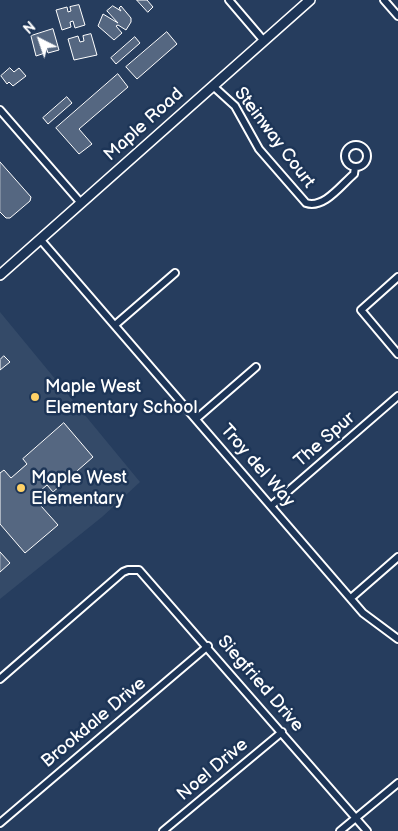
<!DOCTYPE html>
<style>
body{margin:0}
#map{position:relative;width:398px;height:831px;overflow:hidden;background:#263d5e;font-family:"Balsamiq Sans",sans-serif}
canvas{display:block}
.north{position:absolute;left:15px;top:15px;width:50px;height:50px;-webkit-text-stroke:4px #1d3557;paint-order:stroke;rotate:319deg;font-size:14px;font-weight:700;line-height:20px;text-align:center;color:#fff}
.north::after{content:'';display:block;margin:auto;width:18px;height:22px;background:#fff;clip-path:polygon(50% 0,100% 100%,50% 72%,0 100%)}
</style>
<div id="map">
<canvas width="398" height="831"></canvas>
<div class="north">N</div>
</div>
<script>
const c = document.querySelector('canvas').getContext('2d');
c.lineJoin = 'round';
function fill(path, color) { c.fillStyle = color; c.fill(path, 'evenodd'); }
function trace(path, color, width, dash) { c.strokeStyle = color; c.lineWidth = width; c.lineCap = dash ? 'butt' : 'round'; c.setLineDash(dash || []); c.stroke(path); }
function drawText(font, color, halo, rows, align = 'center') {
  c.font = font + ' "Balsamiq Sans",sans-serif'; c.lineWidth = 5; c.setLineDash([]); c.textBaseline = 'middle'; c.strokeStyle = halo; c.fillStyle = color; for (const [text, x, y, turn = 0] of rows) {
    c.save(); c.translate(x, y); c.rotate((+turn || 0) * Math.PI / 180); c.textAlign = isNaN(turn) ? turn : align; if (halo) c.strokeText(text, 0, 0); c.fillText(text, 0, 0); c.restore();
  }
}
const built = new Path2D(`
 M0,312L140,482L102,517L0,599Z`);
const building = new Path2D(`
 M137,0H147L153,7L148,12Z
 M79,5L85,25L75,28L73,21L70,22L71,27L62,30L56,10L67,7L68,12L71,11L70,7Z
 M113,6L121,11L119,8L121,6L131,18V22L126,30L118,25L116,26L122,33L114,40L98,26L103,14L118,23L107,11Z
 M53,29L59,50L48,53L46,47H43L45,53L36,56L31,36Z
 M167,32L177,44L137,79L126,67Z
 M91,34L97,55L74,60L68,39L78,36L80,42L84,41L83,36Z
 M135,37L140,43L116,64L111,58Z
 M10,68L14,72L19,68L26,76L13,86L9,82L7,84L1,76Z
 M118,74L128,87L79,129L92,144L79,154L56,128Z
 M67,97L72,103L48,124L43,118Z
 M0,162L31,197L30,201L10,218H6L0,212Z
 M4,356L10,362L0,370V360Z
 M64,423L93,457L53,492L47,485L33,497L58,525L25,553L0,524V473L4,470L11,478L27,464L23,459Z
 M0,552L10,563L0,572Z`);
const street = new Path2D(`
 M229,0L264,41
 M384,0L398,16
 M213,86L235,106L259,149L306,203C324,209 341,185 354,174L355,167
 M0,110L81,203
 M345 156a11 11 0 1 1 22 0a11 11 0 1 1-22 0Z
 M40,239L363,613L398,639
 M398,277L361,310L398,354
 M115,325L175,273
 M196,419L256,367
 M271,506L398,396
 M351,598L398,557
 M0,679L123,572L128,570H139L367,831
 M0,823L208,646
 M163,831L282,732
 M340,831L398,783`);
const secondary = new Path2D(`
 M0,275L310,0`);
const markers = [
 [35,397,5,"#ffd166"],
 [21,488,5,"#ffd166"]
];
const streetNames = [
 ["Maple Road",144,125,-42],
 ["Steinway Court",274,138,53],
 ["The Spur",325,440,-41],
 ["Troy del Way",257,466,49],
 ["Siegfried Drive",260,684,49],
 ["Brookdale Drive",94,723,-40],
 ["Noel Drive",213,770,-40]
];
const poiNames = [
 ["Maple West",45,387],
 ["Elementary School",45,408],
 ["Maple West",31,478],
 ["Elementary",31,499]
];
fill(built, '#344a68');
fill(building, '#556781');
trace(building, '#fff', 1);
trace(street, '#fff', 10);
trace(secondary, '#fff', 12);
trace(street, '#1d3557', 6);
trace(secondary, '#1d3557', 9);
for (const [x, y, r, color] of markers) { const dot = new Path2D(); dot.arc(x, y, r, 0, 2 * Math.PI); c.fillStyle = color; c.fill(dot); trace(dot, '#1d3557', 2); }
drawText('18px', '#fff', '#1d3557', streetNames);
drawText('18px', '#fff', '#1d3557', poiNames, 'left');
</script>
